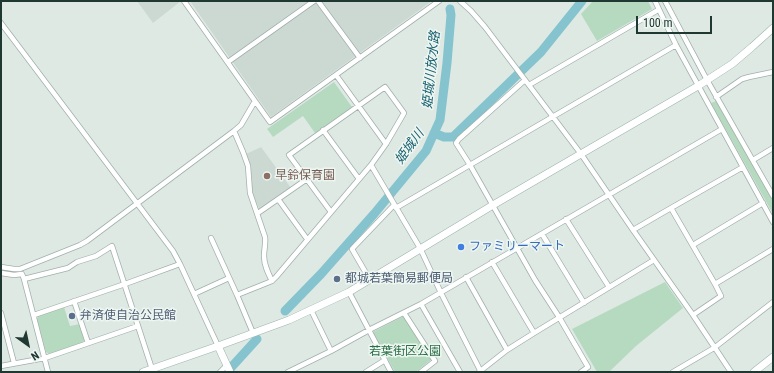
<!DOCTYPE html>
<meta charset="utf-8">
<style>
body{margin:0}
#map{position:relative;width:774px;height:373px;overflow:hidden;background:#dee9e4;font-family:"Roboto Condensed",sans-serif}
canvas{display:block}
.frame{position:absolute;inset:0;border:2px solid #203832;pointer-events:none}
.north{position:absolute;left:8px;top:325px;width:40px;height:40px;-webkit-text-stroke:3px #eef6f2;paint-order:stroke;rotate:147deg;font-size:11px;font-weight:700;line-height:16px;text-align:center;color:#203832}
.north::after{content:'';display:block;margin:auto;width:14px;height:18px;background:#203832;clip-path:polygon(50% 0,100% 100%,50% 72%,0 100%)}
.scale{position:absolute;left:636px;top:16px;width:76px;height:18px;box-sizing:border-box;border:2px solid #203832;border-top:0;padding-left:5px;font-size:12px;line-height:14px;white-space:nowrap;color:#203832;-webkit-text-stroke:3px #eef6f2;paint-order:stroke}
</style>
<div id="map">
<canvas width="774" height="373"></canvas>
<div class="frame"></div>
<div class="north">N</div>
<div class="scale">100 m</div>
</div>
<script>
const c = document.querySelector('canvas').getContext('2d');
c.lineJoin = 'round';
function fill(path, color) { c.fillStyle = color; c.fill(path, 'evenodd'); }
function trace(path, color, width, dash) { c.strokeStyle = color; c.lineWidth = width; c.lineCap = dash ? 'butt' : 'round'; c.setLineDash(dash || []); c.stroke(path); }
function drawText(font, color, halo, rows, align = 'center') {
  c.font = font + ' "Roboto Condensed","Noto Sans JP",sans-serif'; c.lineWidth = 3; c.setLineDash([]); c.textBaseline = 'middle'; c.strokeStyle = halo; c.fillStyle = color; for (const [text, x, y, turn = 0] of rows) {
    c.save(); c.translate(x, y); c.rotate((+turn || 0) * Math.PI / 180); c.textAlign = isNaN(turn) ? turn : align; if (halo) c.strokeText(text, 0, 0); c.fillText(text, 0, 0); c.restore();
  }
}
const built = new Path2D(`
 M137,1H181L153,23Z
 M190,1H432L271,117Z
 M261,147L291,188L260,210L252,193L251,168L246,154Z`);
const green = new Path2D(`
 M593,1H648L652,9L597,41L581,14Z
 M334,82L352,107L315,133L303,116L273,137L267,129Z
 M716,101L773,201V214L711,103Z
 M665,282L683,308L636,346L609,372H597L572,329Z
 M64,307L70,326L80,324L85,340L83,343L49,354L46,352L37,319L38,316Z
 M404,316L432,359L416,372H395L373,332Z`);
const river = new Path2D(`
 M434,133L444,137H453L541,52L582,1
 M285,311L321,274L374,214L426,151L440,120L447,63L451,15L450,9
 M227,372L257,339`);
const street = new Path2D(`
 M318,1L360,58
 M460,1L471,11L485,27L581,154L633,230L693,315L731,372
 M655,1L676,45L773,222
 M665,1L707,80L773,196
 M1,23L173,251L180,264L218,346
 M228,62L314,1
 M336,75L386,144
 M525,80L459,139L456,143L470,165L535,280L559,317L588,367L581,372
 M529,85L658,10
 M716,97L742,79L749,77L773,72
 M255,101L270,122L439,1
 M323,130L359,179
 M234,131L243,152L248,166L250,193L265,237C266,243 264,249 264,256C264,265 268,273 272,281
 M753,160L773,148
 M371,165L420,248L441,293L481,372
 M278,199L307,239
 M396,208L676,45
 M671,208L715,284
 M258,213L307,179
 M566,219L609,287
 M633,230L671,208L743,167
 M542,234L584,303
 M211,238L237,295
 M693,245L763,203
 M492,262L534,333
 M1,267L14,269H20L80,245L87,241L234,131L241,125L255,101L184,1
 M1,273L14,275L22,274L24,279L68,268L77,262L96,256L112,246L152,369
 M466,277L507,350
 M24,279L48,372
 M370,280L352,249L394,205
 M349,292L391,372
 M194,294L229,278
 M74,301L88,343
 M421,304L460,372
 M311,310L331,351
 M1,313L14,363
 M404,313L435,361L421,372
 M34,315L125,284L180,264
 M693,315L721,296L715,284L773,249
 M253,333L237,295L272,281L276,277L371,165L386,144L404,113L385,87L289,155L331,212
 M1,366L45,358L138,326
 M220,372L227,365
 M288,372L331,351L369,330L421,304L722,129
 M366,372L385,360
 M479,372L507,350L534,333L654,260
 M673,372L714,348L773,302`);
const secondary = new Path2D(`
 M218,346L230,372
 M143,372L218,346L289,320L349,292L493,205L698,86L732,64L752,47L773,28
 M754,372L773,357`);
const markers = [
 [267,176,4,"#8d6e63"],
 [461,247,4,"#3f7fe0"],
 [337,279,4,"#5c6f8a"],
 [72,316,4,"#5c6f8a"]
];
const educationNames = [
 ["早鈴保育園",275,176]
];
const shopNames = [
 ["ファミリーマート",469,247]
];
const serviceNames = [
 ["都城若葉簡易郵便局",345,279],
 ["弁済使自治公民館",80,316]
];
const parkNames = [
 ["若葉街区公園",405,352]
];
const waterNames = [
 ["姫城川放水路",432,70,-84],
 ["姫城川",410,147,-54]
];
fill(built, '#ccd9d3');
fill(green, '#b6dac0');
trace(river, '#85c3ce', 9);
trace(street, '#a1b0ab', 6);
trace(secondary, '#9db5ac', 8);
trace(street, '#fff', 4.5);
trace(secondary, '#fff', 7);
for (const [x, y, r, color] of markers) { const dot = new Path2D(); dot.arc(x, y, r, 0, 2 * Math.PI); c.fillStyle = color; c.fill(dot); trace(dot, '#eef6f2', 1.5); }
drawText('12px', '#785e54', '#eef6f2', educationNames, 'left');
drawText('12px', '#366cbe', '#eef6f2', shopNames, 'left');
drawText('12px', '#4e5e75', '#eef6f2', serviceNames, 'left');
drawText('12px', '#2b6e45', '#eef6f2', parkNames);
drawText('italic 13px', '#1c6372', '#eef6f2', waterNames);
</script>
